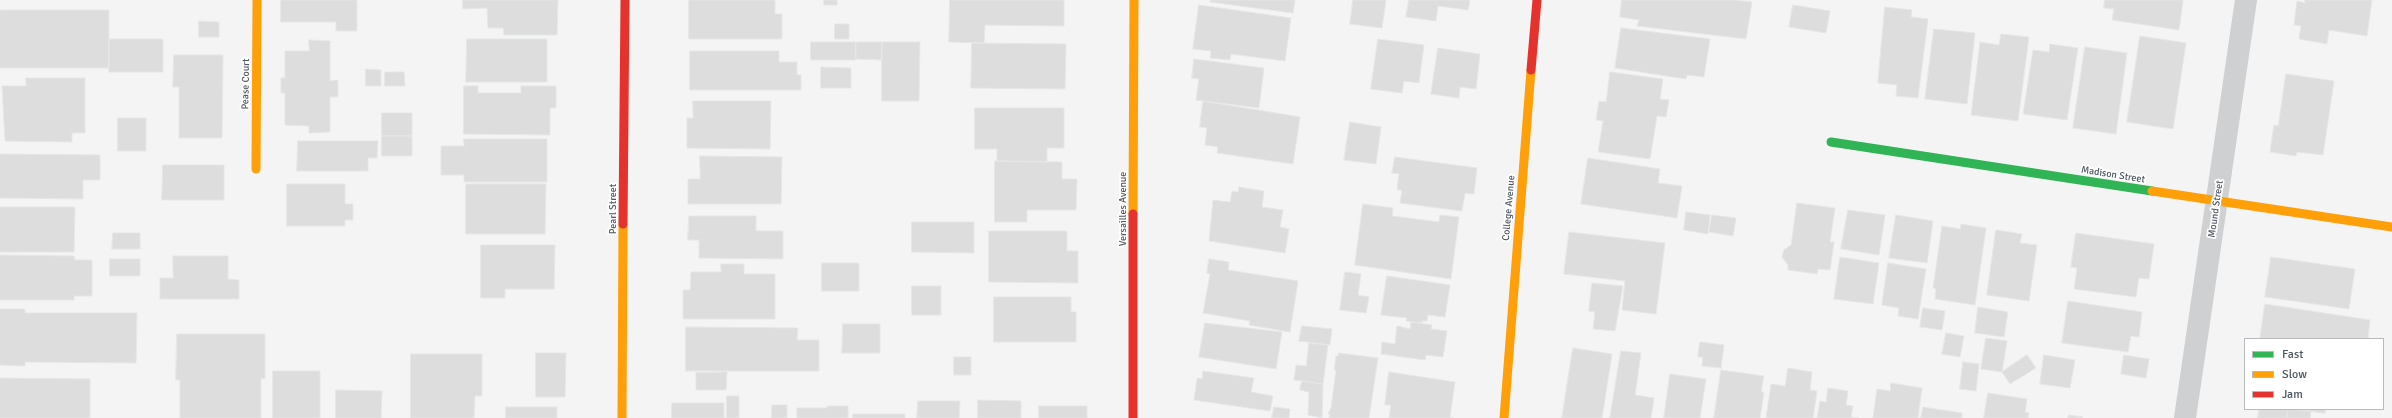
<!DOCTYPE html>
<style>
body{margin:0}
#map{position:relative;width:2392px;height:418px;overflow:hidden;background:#f4f4f4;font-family:Signika,sans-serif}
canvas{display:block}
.legend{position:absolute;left:2244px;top:338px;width:140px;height:72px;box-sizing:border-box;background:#fff;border:1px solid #b7bbc0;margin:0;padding:5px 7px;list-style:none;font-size:12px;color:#4a5661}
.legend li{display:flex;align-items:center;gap:8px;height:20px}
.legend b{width:20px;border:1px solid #b7bbc0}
</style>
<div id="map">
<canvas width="2392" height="418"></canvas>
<ul class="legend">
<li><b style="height:5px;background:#30b455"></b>Fast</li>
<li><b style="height:5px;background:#ff9f0a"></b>Slow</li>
<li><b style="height:5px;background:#e5322d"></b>Jam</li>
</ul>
</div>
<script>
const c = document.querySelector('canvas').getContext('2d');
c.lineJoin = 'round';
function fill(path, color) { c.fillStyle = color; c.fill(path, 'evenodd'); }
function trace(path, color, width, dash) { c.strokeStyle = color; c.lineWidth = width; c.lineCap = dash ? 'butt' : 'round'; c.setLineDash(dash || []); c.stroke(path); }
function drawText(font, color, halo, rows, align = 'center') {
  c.font = font + ' Signika,sans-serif'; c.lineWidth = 3.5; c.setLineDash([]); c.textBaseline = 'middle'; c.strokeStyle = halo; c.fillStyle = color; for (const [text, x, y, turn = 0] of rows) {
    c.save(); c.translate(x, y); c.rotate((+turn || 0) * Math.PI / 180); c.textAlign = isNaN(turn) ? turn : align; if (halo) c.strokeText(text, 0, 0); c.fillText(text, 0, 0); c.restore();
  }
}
const building = new Path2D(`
 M281,0H357V31H336V22H281Z
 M463,0H558L557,35H504L503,28H488L487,8L463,9Z
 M689,0H775V14H782V39H689Z
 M824,0H837V5H824Z
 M950,0H1064V26L985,25L984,43L949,42Z
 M1211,0H1295L1293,13L1210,2Z
 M1353,0H1386L1382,28L1350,24Z
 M1409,0H1470L1468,10L1438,6L1436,21L1406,17Z
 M1622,0H1735L1752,2L1746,39L1637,26L1639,20L1620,17Z
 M2105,0H2183L2179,30L2112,20L2114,9L2104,8Z
 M2305,0H2372L2367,36L2329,30L2327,44L2299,39L2301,26L2294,25L2297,1L2305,3Z
 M1199,5L1291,18L1285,61L1231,54L1230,60L1210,58L1211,51L1193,49Z
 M1793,5L1830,11L1826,33L1789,27Z
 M1885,7L1912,10L1911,17L1928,19L1918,98L1896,96L1897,85L1878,83Z
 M0,10H109V68H0Z
 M199,21L219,22V37H199Z
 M835,24H849V39H835Z
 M1621,28L1710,39L1704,77L1687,75L1686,79L1615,68Z
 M1934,29L1975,33L1967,104L1925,99Z
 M2001,34L2029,37L2018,121L1971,115L1980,42L1999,45Z
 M2140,36L2186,43L2173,129L2127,122Z
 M109,39H163V72H109Z
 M467,39H547V82H466Z
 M1378,39L1424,45L1419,83L1404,81L1402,93L1371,89Z
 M309,40L330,41V81L338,80V97H330V132L309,133V126L285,125V93H281V78H285V51H309Z
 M811,42H856V60H811Z
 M856,42H882V60L856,59Z
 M882,42H920L919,101H882Z
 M972,43L1066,44L1065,89L971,88Z
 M2050,44L2078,48L2067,120L2023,114L2033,50L2049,52Z
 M2085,47L2127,53L2116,134L2073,128Z
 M1438,48L1480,54L1476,89L1460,87L1459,98L1431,94Z
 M690,51H779V62H797V75H801V90H690Z
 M174,55H223L222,138H179V87H173Z
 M1194,59L1264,68L1259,108L1196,100L1199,79L1192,78Z
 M821,67L851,68V88H821Z
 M366,69L381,70V86H366Z
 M385,72H404L405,86H385Z
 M1610,72L1663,79L1660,99L1669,100L1666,117L1657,116L1650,159L1598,152L1603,121L1596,120L1599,101L1606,102Z
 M2286,74L2334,81L2323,155L2297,152L2296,156L2270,152L2274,125L2278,126Z
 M26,78H85V133H72V142L5,141L2,86H26Z
 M464,86H478V93H521V86H556V108H550V135L464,134Z
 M693,101H771L770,149L687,148V118H693Z
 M1203,101L1300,117L1293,164L1217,153L1218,147L1205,145L1207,128L1200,127Z
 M975,108H1064V148H1047V162L997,161V149H975Z
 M382,113H412V136H382Z
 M118,118H146V151H118Z
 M1350,122L1381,127L1376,164L1344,160Z
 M382,136H412V156H382Z
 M464,139H547V182H464V175H441V146H464Z
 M298,141H378L377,158H368V171H297Z
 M0,154L100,155V180H83V199L0,198Z
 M700,156L782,157L781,204H688V179H700Z
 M1395,157L1477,168L1474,194L1465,193L1462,211L1400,203L1402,190H1397L1399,174L1392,173Z
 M1588,158L1660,169L1658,183L1682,186L1677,218L1581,204Z
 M995,161L1062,162V179H1077L1076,210H1027V222H995Z
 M163,165H224V200H162Z
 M287,184H345V204H353V220H345V226H287Z
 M466,184H546L545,234H466Z
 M1239,187L1264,191L1262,207L1283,210L1280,227L1289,229L1285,253L1209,241L1213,200L1230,202L1232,191L1238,192Z
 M1797,203L1835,208L1830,242H1834L1830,270L1818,269L1817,274L1788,270V265L1782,257L1784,250L1791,245Z
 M1363,204L1393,208L1392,216L1439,222L1440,215L1459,217L1451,279L1355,265Z
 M0,207H75L74,252H0Z
 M1848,210L1885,215L1879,255L1841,249Z
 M1686,212L1710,215L1708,234L1684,230Z
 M1712,215L1736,218L1733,236L1709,232Z
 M1896,215L1933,221L1927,263L1889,258Z
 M689,216H756V231H783V259L699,258V240H688Z
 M912,222H974V253L912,252Z
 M1961,224L1986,228L1975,305L1935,299L1936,289L1933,288L1942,226L1960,229Z
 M1996,230L2022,234L2020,243L2037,245L2029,301L1987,295Z
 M989,231H1067V251H1078V283L989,282Z
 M1569,232L1665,243L1656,314L1622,310L1625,281L1564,274Z
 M113,233H140V249H112Z
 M2076,233L2154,244L2149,279L2139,278L2136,297L2074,289L2077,268L2071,267Z
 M481,245H555L554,289H505V298H481Z
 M0,255L74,256L75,260H92V296H74V300H0Z
 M173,256H228V279L239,280V299H160V278H173Z
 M1840,257L1879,263L1873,304L1834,299Z
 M2271,257L2355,269L2349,309L2265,297Z
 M110,259H140V276H110Z
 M1209,259L1229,262L1228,270L1298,281L1290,332L1249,325L1250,321L1203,313L1210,274L1207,273Z
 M822,263H859V291H822Z
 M1888,263L1926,269L1918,319L1898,316L1899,308L1882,305Z
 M721,264H744V274H775V319H683V290H690L691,272H721Z
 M1345,272L1361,274L1358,295L1369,297L1366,313L1340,310Z
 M1387,276L1450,285L1445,317L1428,315L1427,321H1422V323L1406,321L1407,318L1381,315Z
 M1592,283L1623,286L1615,331L1593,329L1595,312L1589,311Z
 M912,286H941V315H912Z
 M994,297H1071V312H1076V342H994Z
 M2068,301L2142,312L2139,337L2131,336L2128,352L2062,343Z
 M2265,304L2370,320L2368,339H2260Z
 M1978,307L2008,312L2004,337L1975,333Z
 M1923,308L1945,311L1942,330L1920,327Z
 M0,309H25V313H137L136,363L25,362V366L0,365Z
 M1411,322L1432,325L1431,329L1447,331L1443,357L1426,355L1425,360L1381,354L1382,342L1395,344L1397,326L1410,329Z
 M1205,323L1282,332L1276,369L1199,357Z
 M843,324H880V353H842Z
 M1302,326L1332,329L1330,345L1299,341Z
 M686,327L798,328L797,340H819V371H686Z
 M1946,333L1964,336L1960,357L1942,354Z
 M177,334H265V379L261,378V418H180V380H176Z
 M1986,338L2007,341L2002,372L1981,369Z
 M1700,342L1724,345L1721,368L1702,366L1703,357H1698Z
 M1309,343L1328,345L1323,384L1294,380L1296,365L1306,366Z
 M1573,348L1612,354L1602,418H1562Z
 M1621,351L1641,353L1635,395L1654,398L1651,418H1610Z
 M536,353H566L565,397H536Z
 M1339,353L1378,358L1369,418H1329L1330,414H1328L1331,408L1336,370H1334L1336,356H1338Z
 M411,354H482V396H475L474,418H411Z
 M2027,355L2036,368L2010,384L2002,372Z
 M2044,355L2075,360L2070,388L2040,384Z
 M2124,355L2149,359L2146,378L2121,374Z
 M954,357H971V375H954Z
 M1963,362L1979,364L1976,391L1960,389Z
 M1788,368L1812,372L1810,390L1817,391L1813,418H1766L1771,384L1785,386Z
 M1721,370L1764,376L1761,392H1764L1760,418H1714Z
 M273,371H320V418H273Z
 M1203,371L1254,378L1251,392L1273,396L1270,411L1194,400L1197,378L1202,379Z
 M727,372L726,390H696V373Z
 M1389,372L1455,382L1450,417L1454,418H1389L1391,405H1385Z
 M1670,374L1706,379L1700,418H1664Z
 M0,378L90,379V418H0Z
 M1302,381L1323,384L1322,418L1308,415L1309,392L1300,390Z
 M1891,383L1922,388L1918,418H1873L1877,389L1890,391Z
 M1828,388L1848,391L1846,405L1853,406L1851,417L1859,418H1817L1820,401L1826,402Z
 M336,390L382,391L381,418H336Z
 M1988,393L2027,399L2025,412L2029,413L2028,418H1984Z
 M727,396H739V418H727Z
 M978,400L1021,401V418H978Z
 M918,401H960L959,418H917Z
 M672,403H724V418H672Z
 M772,405H787V418H772Z
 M827,406H848V418H797V408H827Z
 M1039,406H1087V418H1039Z
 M506,407H557V418H506Z
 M1274,407L1290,409L1289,418H1272Z
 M1923,407L1962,413V418H1921Z
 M2259,409H2288L2287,418H2258Z
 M2288,409L2311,411L2310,418H2287Z
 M2294,409H2326L2325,413Z
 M853,414H905V418H853Z
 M2069,415L2083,417L2082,418H2068Z`);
const street = new Path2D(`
 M2185,418L2246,0`);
const fast = new Path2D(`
 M1831,142L2152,191`);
const slow = new Path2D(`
 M256,169L257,0
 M2152,191L2392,227
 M1133,214L1134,0
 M622,418L623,224
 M1504,418L1531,70`);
const jam = new Path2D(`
 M1531,70L1537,0
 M623,224L625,0
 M1133,418V214`);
const streetNames = [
 ["Pease Court",246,84,-89],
 ["Madison Street",2113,175,9],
 ["College Avenue",1509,208,-85],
 ["Pearl Street",613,209,-90],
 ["Versailles Avenue",1123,209,-90],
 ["Mound Street",2216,209,-82]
];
fill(building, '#ddddde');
trace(building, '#e5e6e7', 1);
trace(street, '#ced0d2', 22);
trace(fast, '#30b455', 9);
trace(slow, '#ff9f0a', 9);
trace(jam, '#e5322d', 9);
drawText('10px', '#4a5661', '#fff', streetNames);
</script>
